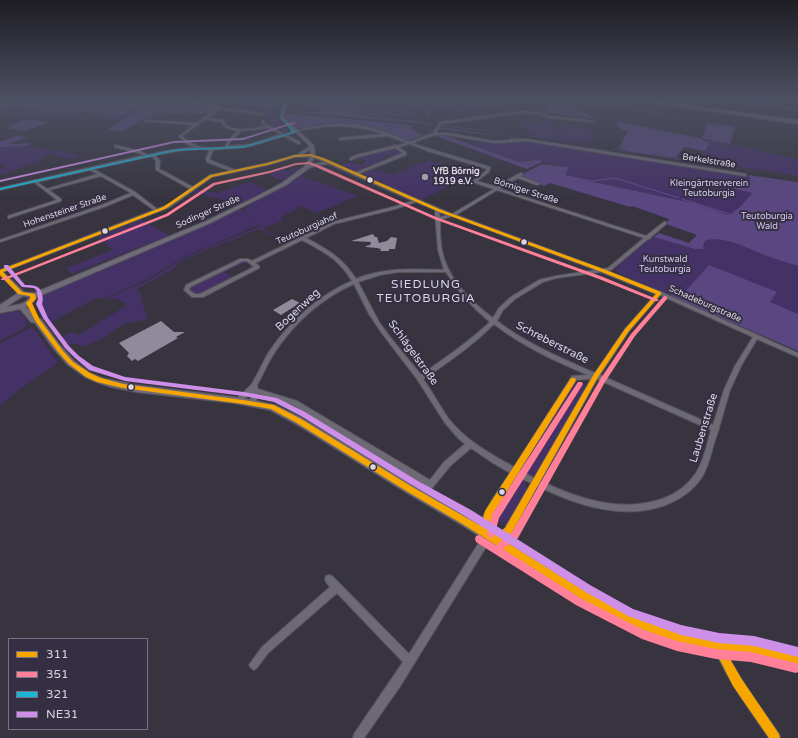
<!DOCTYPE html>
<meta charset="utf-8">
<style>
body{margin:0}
#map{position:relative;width:798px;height:738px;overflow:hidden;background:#37343f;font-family:"Varela Round",sans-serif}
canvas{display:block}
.legend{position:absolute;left:8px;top:638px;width:140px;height:92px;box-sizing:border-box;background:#352f43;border:1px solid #777283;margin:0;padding:5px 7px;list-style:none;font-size:12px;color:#dad7e3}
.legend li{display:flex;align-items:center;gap:8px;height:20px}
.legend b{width:20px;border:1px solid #777283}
</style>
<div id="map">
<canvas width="798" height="738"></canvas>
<ul class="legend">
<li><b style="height:5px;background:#f7a600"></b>311</li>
<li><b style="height:5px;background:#ff8098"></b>351</li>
<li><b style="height:5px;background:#1ab6d8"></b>321</li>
<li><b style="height:5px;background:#ce8fe9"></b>NE31</li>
</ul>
</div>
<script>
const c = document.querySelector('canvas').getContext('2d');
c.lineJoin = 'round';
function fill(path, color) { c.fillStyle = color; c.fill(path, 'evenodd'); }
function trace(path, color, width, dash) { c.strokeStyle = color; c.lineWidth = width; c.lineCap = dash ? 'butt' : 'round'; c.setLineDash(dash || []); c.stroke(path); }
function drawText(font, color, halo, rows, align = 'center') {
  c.font = font + ' "Varela Round",sans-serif'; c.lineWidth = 4; c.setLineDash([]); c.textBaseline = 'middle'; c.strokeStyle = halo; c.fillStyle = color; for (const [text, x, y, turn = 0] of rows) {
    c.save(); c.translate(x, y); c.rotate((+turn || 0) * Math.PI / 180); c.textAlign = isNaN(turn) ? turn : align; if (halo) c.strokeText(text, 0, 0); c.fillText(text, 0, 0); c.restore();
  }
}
const green = new Path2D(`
 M16,99H198L278,112V121L288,131L284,132L267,122L265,123L268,121L266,117L269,116L268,114C235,111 204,103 171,99L209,113L185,115L189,112L174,114L161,113L149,120L145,118L129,116H130L123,121L83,117L93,112H81L61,120L15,117L0,113V104Z
 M363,99H396L417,118L395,116L392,118L361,116L351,113Z
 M407,99H493L481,108H470V112L433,110L423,105L429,111L432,118L424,117V112L409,103Z
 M592,99H606L645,111L693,119L634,111L610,103Z
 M549,120L559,131H563L565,125L587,127L588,130L595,131L594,141L587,140L585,143L534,136L519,121H531L534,124Z
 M699,138L798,159V176L702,161L705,151L710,143Z
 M479,140L488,142L527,141L748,175L751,181H733L752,193L739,208L728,215L693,203L565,176L569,167L542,162H519L473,145Z
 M26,145V146L81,155L72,160L49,154L41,157L45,159L0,175V169L6,167L0,164V147Z
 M395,148L403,154L397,157L387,155L382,159L388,161L360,172L354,171L341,165L351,162L361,165L367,161L356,158L358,156Z
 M430,161L475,173L421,200L362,174L374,169L392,175L423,162Z
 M312,166H315L301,176L358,196L317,213L301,206L280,218L285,220L283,221L263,228L243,209L295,178Z
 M297,167L299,168L283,181L269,175L283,169L289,171Z
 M250,182L268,190L238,206L221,199L206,196L207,195L195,193L192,194L196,190L218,193Z
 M239,209L246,212L259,225L185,256L144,281L104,298H96L48,324C39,311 29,304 46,293Z
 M141,220L170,235L72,274L66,268L113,250L98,237Z
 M259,227H261L287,243L260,229L185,259L170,271L137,289L140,292L147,320L125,323L103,338L84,347L81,345L71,344L67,346L50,327L53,326L61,337L72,332L79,335L124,307L126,304L118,299L103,300L149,280L185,257Z
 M654,237L672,241L683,246L704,243L706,240C725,236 746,247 762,254C774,259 786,262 798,266V314L769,302L776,292L669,295L616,272V269L620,263L650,238Z
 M243,261H246L248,263L245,264L243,263L225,272L232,277L250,268L248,266H253L254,268L202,294H196L189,289V287Z
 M13,310H19L28,323L21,330L0,341V313Z
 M33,327L58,363L16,392L0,406V344L27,329Z
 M580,382L585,385L586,388L537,474L534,476C529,476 523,472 522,467L575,383Z
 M518,479L525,481L527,489L506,526L491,518L501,501L503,508L506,507L516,490L513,481Z`);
const forest = new Path2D(`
 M16,99C83,99 151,93 217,108L209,113L185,115L189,112L174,114L155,112L146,118L129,115L138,112L137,110L152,107L153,110L167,111L172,108L163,106L164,102L140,104L128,110L126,113L120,115L92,112L45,111L21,106L0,108V104Z
 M210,99H289L281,105L272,107L279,108V110Z
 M319,99H363L352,113L361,116L419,121L436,125L285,111L318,112L323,109L304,107Z
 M715,99H777L776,105L798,109V111Z
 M566,102L598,120L616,124L619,122L699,138L710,143L705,151L684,147L676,157L678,158L638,152L798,178L612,149L627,150L619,148L628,131L621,130C617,121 601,123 593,118L548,113L547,104Z
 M285,113L411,125V129L423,136L408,140L376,128L349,124H326L299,128L293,125L291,121L285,116Z
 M130,116L144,118L124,131L106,130Z
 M33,120L49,122L25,131L8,128L11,127L8,126L22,121Z
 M707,124L735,126L730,144L702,138Z
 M441,125L534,136L608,148L516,134L440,126Z
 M439,127L607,150L601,151L524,139L510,140V137L438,129Z
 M442,134L519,162L540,160L542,162L527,169L433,135Z
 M16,136L28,137L8,144L31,143L27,146L0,147V142Z
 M542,164L569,167L565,176L693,203L728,215L739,208L752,193L729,187L730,179L733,181H751L748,175L798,182V266C786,262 774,259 762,254C745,247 725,236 706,240L704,243L703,249H695L654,237L659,233L689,243L697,235L666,224L669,219L632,206L630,207L550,183L544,186L519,176Z
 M709,265L777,292L770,302L798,314V351L669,295L684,293Z`);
const stream = new Path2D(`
 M409,99L428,114L426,119
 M556,174L592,181L615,178L679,198
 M682,199L729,214`);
const building = new Path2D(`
 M373,234L375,237H377L379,243L387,241L391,237L397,238L395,249H389V251H380L381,249L377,248L366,247V246L370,245L371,242L351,241Z
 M292,299L300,303L281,315L273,310Z
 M161,321L174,332H185L176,337L178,338L138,361L135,359L132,361L127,356L129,353L119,343Z`);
const minor = new Path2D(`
 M165,99L199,102L230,109L266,114L265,115L230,111L221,109L208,118L223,120C225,123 226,126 229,127C239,132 257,128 267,126L262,123V121L263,120L264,121V123L284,134C313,125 346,119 375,129C387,132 398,137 410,142L433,133L440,122L522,111L540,112L550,116L595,121L594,122L549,118L540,114L522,113L441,124L436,133H448L494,141L527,139L746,174V176H745L527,141L494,143L448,135H434L412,143L430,149L490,167L489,172L477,181L497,187L516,175L522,173V175L520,176L540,184L537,185L518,178L510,182L533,190V192H531L508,184L500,189L646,236L664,222H666V224L650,238V239H648L611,270L607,271L661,292L798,353V357L757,339L741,366L730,390L719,428V429C717,433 716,438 714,443C711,455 708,467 702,477C693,491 679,500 663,506C620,520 577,505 537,486L511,534L499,543L486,547L401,685L364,738H353L354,734L403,662L337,593L268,653L257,668L254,670L251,668L249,665L251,662L262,647L330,587L326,582L325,579L326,576L329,575L332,576L340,584L409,654L480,541L494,537L505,528L531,483L516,476C509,488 496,504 491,517C488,523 488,530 486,536L483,537L480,536C474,521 502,486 510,473L493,463L471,448L450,466L424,498L421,500L418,498L417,496L425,485L293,405L258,394L255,405H251L250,403L252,392L240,403H236L235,401L236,399C242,394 246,390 251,385C258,375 262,363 269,352C289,322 319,295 352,281C339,259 324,252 302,240L255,263L259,266V268L203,297H192L184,290L186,285L240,259H248L252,261L332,222L393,207L413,201L313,157H295L268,165L212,177L170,207L0,273V270L154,210L133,195L104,207L0,242V240L102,205L131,193L101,176L49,190L61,199V201L9,218H8V216L57,200L34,182L0,190V188L144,155L138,153L114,147L115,145L140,151L148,155L164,151L195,147L188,145L179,136L194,125L144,121L145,120L196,123L203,119V117H205L218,108L199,104ZM206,119L221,122L226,128L238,131L228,141L225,147C206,149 196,149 182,136ZM328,126C349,126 364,127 384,134L339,138L340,140L388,136L407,143L396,146L394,145L393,146L356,155L350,158V160H351L358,157L395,148L403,153L355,173L313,155H295L267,163L235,170L210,160V158L213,150L251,146L284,136L298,144H300V142L286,135L302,130ZM269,128L281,134L251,144L228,146L230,142L241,131ZM410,144L428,151L487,169L486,171L473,181L475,183L494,189L452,214L358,174L406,155V152L398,147ZM198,148L210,150L206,158L207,162L231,171L210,175L193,187L159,169L160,161L155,155ZM152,156L156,161V170L190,189L168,205L157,209L135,192L93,169ZM90,170L98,174L47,189L37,182ZM497,190L644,238L608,268L602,269L456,215ZM416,202L436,210L435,212L438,250L444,270C415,269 384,267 356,279C342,257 328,250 306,238L334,224L395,209ZM439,212L448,215L440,217ZM452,216L596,270L556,276L539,280L511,297L499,308L493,318C470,301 448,279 442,251C440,241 440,230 440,220ZM243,261H247L254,267L200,294H195L189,290L190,287ZM399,272H446C458,292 472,307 490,322C469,342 445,358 421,375L390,337L379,322L358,282L380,275ZM601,272L656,294L625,329L595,373C561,358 527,344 497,321L503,310L515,299L543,282L556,278ZM354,284L369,314L381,332L417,379L445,423L458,438L465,444L444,462L430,480L297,401L258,389L257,385C263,375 267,364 273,355C292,325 321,298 354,284ZM660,295L753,337L735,366L724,390L713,425L600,375L629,331ZM494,324C522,346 555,361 588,375L572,376L514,467C490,454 464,439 448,418C439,405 432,391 423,379C449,362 472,346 494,324ZM591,379L534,478L520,470L576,380ZM597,379L711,430C707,444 704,461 696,473C688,485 676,494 662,499C621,513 578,499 541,481Z
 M718,641L721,643C737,676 758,704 779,734L780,738H769C748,708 727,679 713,646L715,643Z`);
const secondary = new Path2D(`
 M290,99H294L286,106L284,116L314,146L315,156L311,164L327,162L329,163V164L317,165L309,168L286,185L208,224L37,297L31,304L26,307L36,318L41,319L59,344L74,361L90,373L102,378L136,385L243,398L275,405L302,418L415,487L468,516L587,591L632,616L679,632L718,640L752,643L798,653V667L752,655L718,652L679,644L645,633L624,624L579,599L460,524L407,493L296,424L270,410L233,403L136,392L111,387L96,382L85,377L68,365L53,348L35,323L31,322L20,309L0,313V305L18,293L0,275V270L2,271L24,292L34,293L204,222L256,197L282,183L305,166L311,156L310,149L301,156L297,155L310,146L283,120L280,119L282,108ZM23,296L30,297C25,305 15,305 6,307Z`);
const motorway = new Path2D(`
 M628,99H639L798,120V124Z`);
const bus1 = new Path2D(`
 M310,154L324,158L439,209L606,270L661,292V294L629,331L598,377L511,534L503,540L586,592L630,616L679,633L718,641L752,644L798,655V665L752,654L726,652L741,678L779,734L780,738H769L733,686L715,650L679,643L625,623L580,598L461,523L408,492L297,423L271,409L243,404L123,388L97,382L86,377L69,364L59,353L36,322L26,303L30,299V296L18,294L0,275V270L163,207L210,175L267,163L295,155ZM310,156L322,160L437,211L602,272L656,294L625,329L594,374L505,528L496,535L488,530L492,515L575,382L576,380L575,378H571L485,511L481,526L414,488L301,419L274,405L243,400L123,384L101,378L90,373L73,362L63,351L40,320L32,303L36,299L35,294L22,292L3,272L165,209L212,177L268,165L295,157Z`);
const bus2 = new Path2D(`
 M309,162L321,166L436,217L603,277L659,300L658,301H654L599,279L434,219L309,164L296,165L270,173L215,185L168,216L5,280H1V279L166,214L213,183L269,171L296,163Z
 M665,296L667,297V299L635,336L605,382L518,538L503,549L582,599L644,630L677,641L716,649L751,652L796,663L798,664V672L796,673L751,662L716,659L677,651L642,639L576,605L476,542L475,539L476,536L479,535L497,546L498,543L512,532L601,378L631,334L663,297Z
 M578,382H582L583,384L499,518L494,537L491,538L488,537L487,534L492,514Z`);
const bus3 = new Path2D(`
 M291,99H293L284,107L282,117L295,131L297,130L298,131L295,133L244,148L176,151L0,190V188L176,149L244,146L292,132L280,117L282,107Z`);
const bus4 = new Path2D(`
 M294,122L296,123L243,140L174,143L0,182V180L174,141L243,138Z
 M4,265H8L25,285C33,285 40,285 42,294C43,298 43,300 42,304L48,318L69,346L79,356L93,366L125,377L244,392L277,398L305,412L418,481L471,510L590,585L633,609L681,625L719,633L754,636L798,647V657L754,646L719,643L681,635L628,616L584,591L465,516L412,485L301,416L274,402L244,396L125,381L89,370L75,358L65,348L43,318L36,304L38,299L37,291L34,288L22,287L4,267Z`);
const markers = [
 [425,177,4,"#a19eaa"],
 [370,180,3.5,"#dad7e3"],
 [105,231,3.5,"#dad7e3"],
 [524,242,3.5,"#dad7e3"],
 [131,387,3.5,"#dad7e3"],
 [373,467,3.5,"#dad7e3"],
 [502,492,3.5,"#dad7e3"]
];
const farStreetnames = [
 ["Berkelstraße",709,161,9],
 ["Börniger Straße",526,191,18],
 ["Hohensteiner Straße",65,211,-19],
 ["Sodinger Straße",208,212,-24],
 ["Teutoburgiahof",307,229,-24],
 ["Schadeburgstraße",705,304,24]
];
const farPoinames = [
 ["VfB Börnig",433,172],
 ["1919 e.V.",433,182]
];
const farParknames = [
 ["Kleingärtnerverein",709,184],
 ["Teutoburgia",709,194],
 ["Teutoburgia",767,217],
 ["Wald",767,227],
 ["Kunstwald",665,260],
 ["Teutoburgia",665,270]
];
const streetNames = [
 ["Bogenweg",298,310,-43],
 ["Schreberstraße",552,343,27],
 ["Schlägelstraße",413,353,54],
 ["Laubenstraße",704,428,-73]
];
const neighbourhoodNames = [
 ["SIEDLUNG",426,285],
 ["TEUTOBURGIA",426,299]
];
fill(green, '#443166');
fill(forest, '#5a4782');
trace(stream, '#624d8b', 1);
fill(building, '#908b9b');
trace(minor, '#55525c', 2);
trace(secondary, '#55525c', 2);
trace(motorway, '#55525c', 2);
fill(minor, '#6d6a75');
fill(secondary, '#6f6b78');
fill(motorway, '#72707a');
fill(bus1, '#f7a600');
fill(bus2, '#ff8098');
fill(bus3, '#1ab6d8');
fill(bus4, '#ce8fe9');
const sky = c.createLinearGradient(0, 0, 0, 202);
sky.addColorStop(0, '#1e1d23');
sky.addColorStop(0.49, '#4d5063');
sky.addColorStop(1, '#4d506300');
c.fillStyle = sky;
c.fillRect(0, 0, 798, 202);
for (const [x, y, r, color] of markers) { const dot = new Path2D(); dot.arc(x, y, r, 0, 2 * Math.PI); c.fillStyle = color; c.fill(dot); trace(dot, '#352f43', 1.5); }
drawText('9px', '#dad7e3', '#352f43', farStreetnames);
drawText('bold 9px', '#dad7e3', '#352f43', farPoinames, 'left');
drawText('9px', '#d6ccf3', '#352f43', farParknames);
drawText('11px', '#dad7e3', '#352f43', streetNames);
c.letterSpacing = '1px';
drawText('12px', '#dad7e3', '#352f43', neighbourhoodNames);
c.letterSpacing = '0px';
</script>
